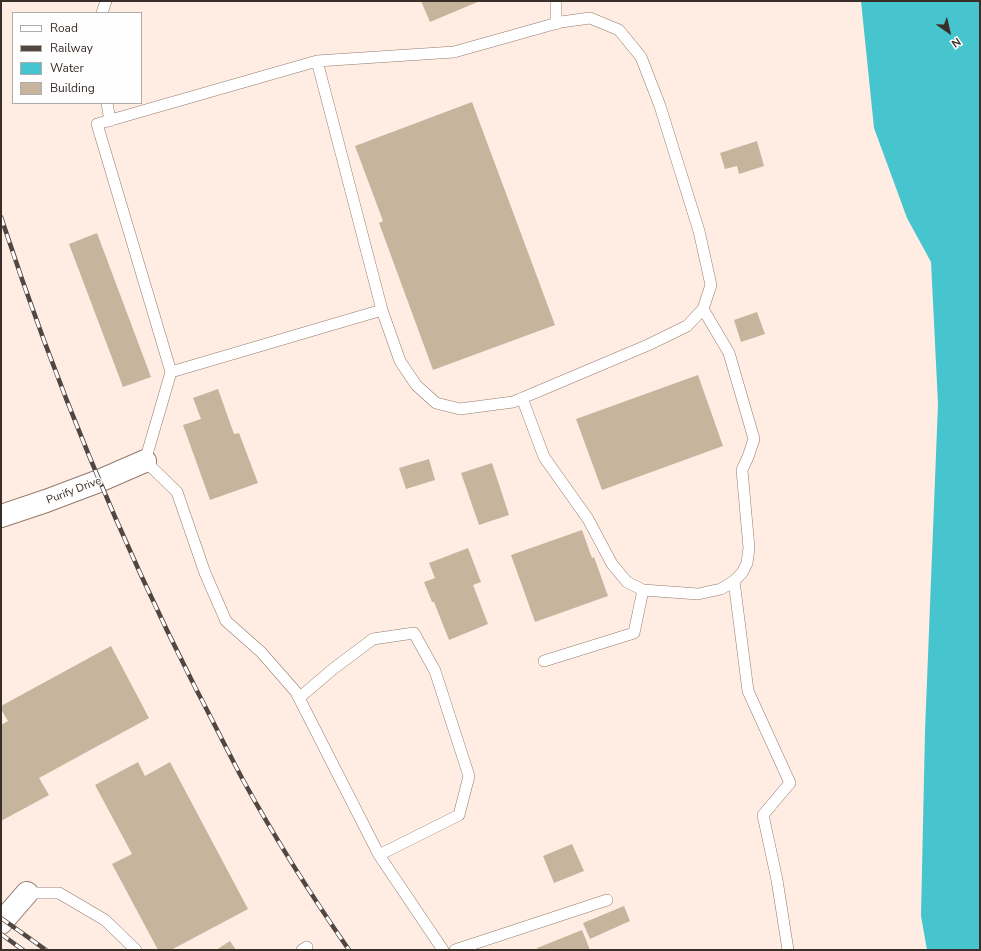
<!DOCTYPE html>
<style>
body{margin:0}
#map{position:relative;width:981px;height:951px;overflow:hidden;background:#ffede4;font-family:"Nunito Sans",sans-serif}
canvas{display:block}
.frame{position:absolute;inset:0;border:2px solid #392e28;pointer-events:none}
.legend{position:absolute;left:12px;top:12px;width:130px;height:92px;box-sizing:border-box;background:#fefefe;border:1px solid #afaba8;margin:0;padding:5px 7px;list-style:none;font-size:12px;color:#392e28}
.legend li{display:flex;align-items:center;gap:8px;height:20px}
.legend b{width:20px;border:1px solid #afaba8}
.north{position:absolute;left:929px;top:12px;width:40px;height:40px;-webkit-text-stroke:3px #fefefe;paint-order:stroke;rotate:146deg;font-size:11px;font-weight:700;line-height:16px;text-align:center;color:#392e28}
.north::after{content:'';display:block;margin:auto;width:14px;height:18px;background:#392e28;clip-path:polygon(50% 0,100% 100%,50% 72%,0 100%)}
</style>
<div id="map">
<canvas width="981" height="951"></canvas>
<div class="frame"></div>
<ul class="legend">
<li><b style="height:5px;background:#fff"></b>Road</li>
<li><b style="height:5px;background:#524640"></b>Railway</li>
<li><b style="height:11px;background:#47c5ce"></b>Water</li>
<li><b style="height:11px;background:#c7b49d"></b>Building</li>
</ul>
<div class="north">N</div>
</div>
<script>
const c = document.querySelector('canvas').getContext('2d');
c.lineJoin = 'round';
function fill(path, color) { c.fillStyle = color; c.fill(path, 'evenodd'); }
function trace(path, color, width, dash) { c.strokeStyle = color; c.lineWidth = width; c.lineCap = dash ? 'butt' : 'round'; c.setLineDash(dash || []); c.stroke(path); }
function drawText(font, color, halo, rows, align = 'center') {
  c.font = font + ' "Nunito Sans",sans-serif'; c.lineWidth = 3; c.setLineDash([]); c.textBaseline = 'middle'; c.strokeStyle = halo; c.fillStyle = color; for (const [text, x, y, turn = 0] of rows) {
    c.save(); c.translate(x, y); c.rotate((+turn || 0) * Math.PI / 180); c.textAlign = isNaN(turn) ? turn : align; if (halo) c.strokeText(text, 0, 0); c.fillText(text, 0, 0); c.restore();
  }
}
const water = new Path2D(`
 M861,1H980V950H927L921,916L925,731L938,404L931,262L907,218L874,128Z`);
const building = new Path2D(`
 M421,1H480L430,22Z
 M472,102L555,325L433,370L379,223L383,221L355,146Z
 M757,141L764,166L739,174L737,166L725,169L720,153Z
 M97,233L151,377L123,387L69,244Z
 M757,312L765,334L741,342L734,320Z
 M698,375L723,446L602,490L576,419Z
 M218,389L234,434L239,433L258,483L210,500L183,425L201,419L193,398Z
 M429,459L435,480L406,489L399,468Z
 M492,463L509,515L479,525L461,473Z
 M582,530L592,558L594,557L608,596L535,622L511,555Z
 M468,548L481,582L473,585L488,624L449,640L434,602H432L424,582L435,578L429,563Z
 M111,646L149,718L39,778L49,795L1,821V725L8,721L1,709V706Z
 M138,762L145,776L170,762L248,909L171,950H158L112,864L132,854L95,785Z
 M572,844L584,871L554,883L543,856Z
 M624,906L630,921L590,939L583,923Z
 M582,930L590,950H538L537,948Z
 M230,941L236,950H216Z`);
const lane = new Path2D(`
 M102,13L106,1
 M556,24V1
 M317,61L454,52L561,22L590,18L619,30L641,57L660,106L699,231L711,285L703,309L687,326L648,345L513,402L460,409L436,403L416,385L400,361L382,310
 M107,103L110,121
 M171,372L382,310L317,61L97,124L171,372L145,461L177,492L205,573L226,621L261,652L296,692L299,698L379,855L459,815L469,776L435,671L414,633L373,639L333,669L299,698
 M522,398L544,457L588,519L612,564L627,582L643,590L698,594L721,589L734,581L742,573L747,563L749,548L742,470L748,457L754,439L729,353L703,309
 M734,581L748,691L790,783L763,815L777,880L788,950
 M544,661L634,633L643,590
 M379,855L443,950
 M27,893H59L105,920L136,950
 M302,950L307,947
 M455,950L607,900`);
const street = new Path2D(`
 M1,516L46,501L99,481L145,461
 M1,923L27,893`);
const rail = new Path2D(`
 M1,217C54,379 119,537 196,689C212,719 227,750 243,780C275,838 311,895 349,950
 M1,918L46,950
 M1,934L23,950`);
const streetNames = [
 ["Purify Drive",74,491,-21]
];
fill(water, '#47c5ce');
fill(building, '#c7b49d');
trace(lane, '#937a6c', 12);
trace(street, '#937a6c', 24);
trace(lane, '#fff', 11);
trace(street, '#fff', 22);
trace(rail, '#524640', 4.5);
trace(rail, '#fefefe', 3, [9]);
drawText('11px', '#392e28', '#fefefe', streetNames);
</script>
